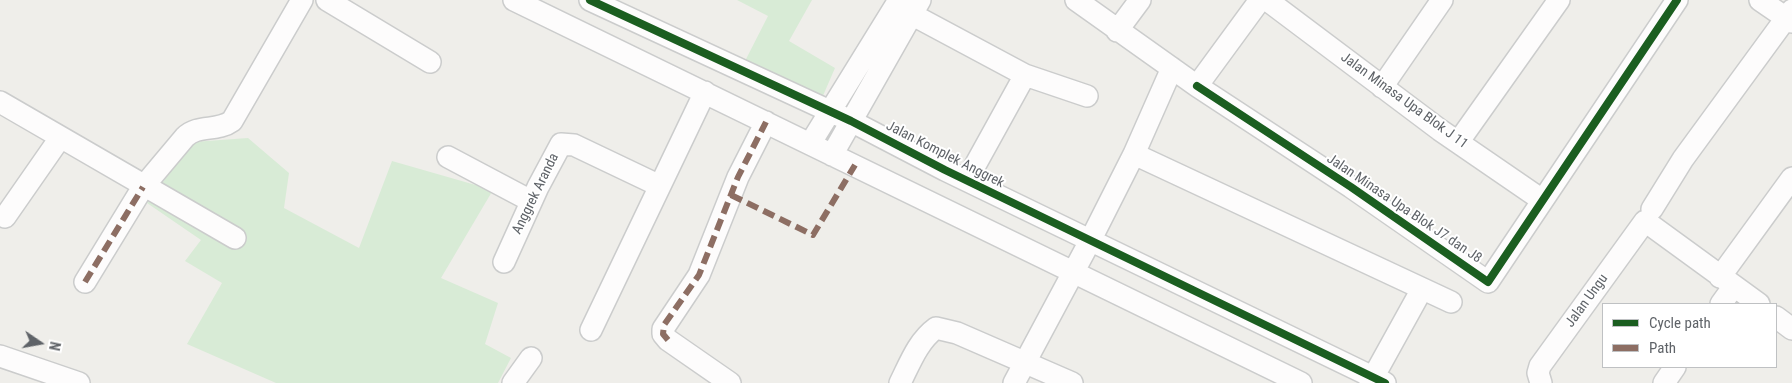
<!DOCTYPE html>
<style>
body{margin:0}
#map{position:relative;width:1792px;height:383px;overflow:hidden;background:#efeeea;font-family:"Roboto Condensed",sans-serif}
canvas{display:block}
.legend{position:absolute;left:1602px;top:303px;width:175px;height:65px;box-sizing:border-box;background:#fff;border:1px solid #bfc1c3;margin:0;padding:6px 9px;list-style:none;font-size:15px;color:#5f6368}
.legend li{display:flex;align-items:center;gap:10px;height:25px}
.legend b{width:25px;border:1px solid #bfc1c3}
.north{position:absolute;left:15px;top:318px;width:50px;height:50px;-webkit-text-stroke:4px #fff;paint-order:stroke;rotate:102deg;font-size:14px;font-weight:700;line-height:20px;text-align:center;color:#5f6368}
.north::after{content:'';display:block;margin:auto;width:18px;height:22px;background:#5f6368;clip-path:polygon(50% 0,100% 100%,50% 72%,0 100%)}
</style>
<div id="map">
<canvas width="1792" height="383"></canvas>
<ul class="legend">
<li><b style="height:6px;background:#1b5e20"></b>Cycle path</li>
<li><b style="height:6px;background:#8d6e63"></b>Path</li>
</ul>
<div class="north">N</div>
</div>
<script>
const c = document.querySelector('canvas').getContext('2d');
c.lineJoin = 'round';
function fill(path, color) { c.fillStyle = color; c.fill(path, 'evenodd'); }
function trace(path, color, width, dash) { c.strokeStyle = color; c.lineWidth = width; c.lineCap = dash ? 'butt' : 'round'; c.setLineDash(dash || []); c.stroke(path); }
function drawText(font, color, halo, rows, align = 'center') {
  c.font = font + ' "Roboto Condensed",sans-serif'; c.lineWidth = 4; c.setLineDash([]); c.textBaseline = 'middle'; c.strokeStyle = halo; c.fillStyle = color; for (const [text, x, y, turn = 0] of rows) {
    c.save(); c.translate(x, y); c.rotate((+turn || 0) * Math.PI / 180); c.textAlign = isNaN(turn) ? turn : align; if (halo) c.strokeText(text, 0, 0); c.fillText(text, 0, 0); c.restore();
  }
}
const green = new Path2D(`
 M737,0H812L789,41L835,68L822,98L743,65L768,16Z
 M248,138L289,173L284,208L359,248L392,161L493,190L441,278L498,303L485,344L511,358L498,383H276L187,344L222,283L185,261L201,240L147,203L193,142Z`);
const minor = new Path2D(`
 M327,0L430,62
 M514,0L1301,383
 M590,0L851,121L945,170L1385,383
 M1076,0L1197,86L1260,0
 M1267,0L1440,130L1542,200
 M1760,0L1792,22
 M896,6L1025,75L1087,96
 M1117,31L1140,0
 M1197,86L1351,187L1488,282L1677,0
 M1382,87L1442,0
 M0,102L235,238
 M1459,141L1559,0
 M810,144L899,0
 M1134,154L1451,302
 M832,155L920,0
 M448,157L531,201
 M967,180L1025,75
 M1652,209L1683,159L1792,10
 M5,217L60,138
 M504,262L538,187L561,144L574,145L660,186
 M1720,277L1792,178
 M85,282L143,187L185,137C198,124 217,132 232,121L302,0
 M1721,304L1734,286
 M1776,317L1792,329
 M591,330L705,92
 M0,356L79,383
 M513,383L531,358
 M730,383L668,340L663,334V329L699,275L738,177L766,122
 M900,383C910,363 918,341 936,328L957,333L1072,383
 M1014,383L1090,241L1134,154L1172,68
 M1370,383L1422,289
 M1541,383L1538,373L1540,366L1645,221L1759,304
 M1664,383L1675,367`);
const quiet = new Path2D(`
 M731,195L813,235L855,165
 M85,282L143,187
 M668,340L663,334L664,325L699,275L738,177L766,122`);
const cycleway = new Path2D(`
 M590,0L851,121L945,170L1385,383
 M1197,86L1351,187L1488,282L1677,0`);
const streetNames = [
 ["Jalan Minasa Upa Blok J 11",1404,101,36],
 ["Jalan Komplek Anggrek",945,155,27],
 ["Anggrek Aranda",536,194,-64],
 ["Jalan Minasa Upa Blok J7 dan J8",1404,209,34],
 ["Jalan Ungu",1587,301,-54]
];
fill(green, '#d8ebd6');
trace(minor, '#cbcccc', 24);
trace(minor, '#fdfcfc', 21);
trace(quiet, '#8d6e63', 6, [12, 6]);
trace(cycleway, '#1b5e20', 8);
drawText('14px', '#5f6368', '#fff', streetNames);
</script>
